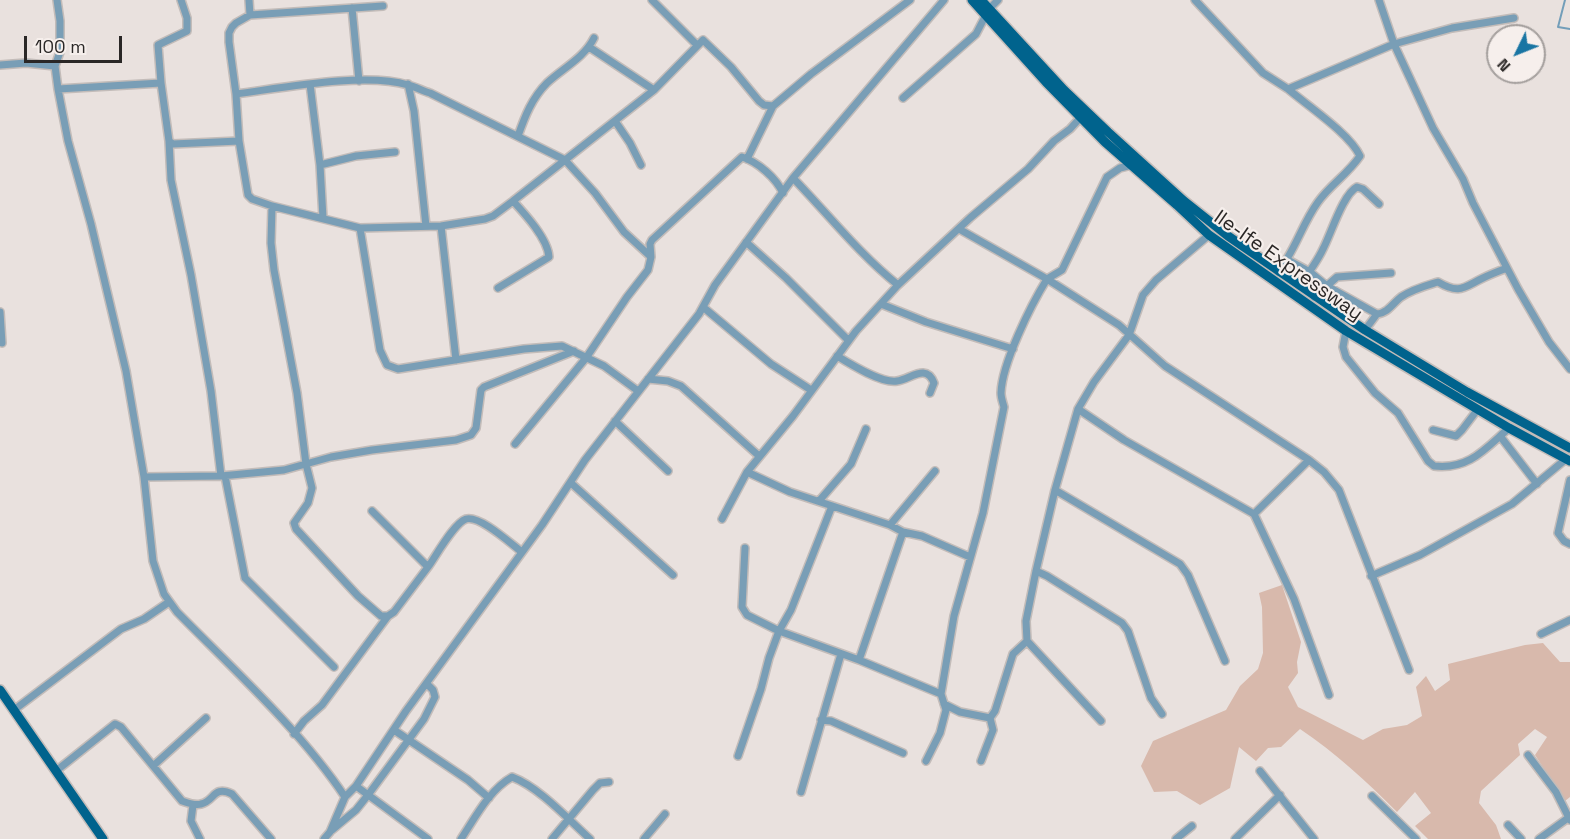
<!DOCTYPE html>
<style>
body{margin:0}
#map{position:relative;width:1570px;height:839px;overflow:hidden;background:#e9e1de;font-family:"Space Grotesk",sans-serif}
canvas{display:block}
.north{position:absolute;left:1486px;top:24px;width:60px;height:60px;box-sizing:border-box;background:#f6efec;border:2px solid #a49f9d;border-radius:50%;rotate:227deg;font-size:16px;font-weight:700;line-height:24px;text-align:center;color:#2a2726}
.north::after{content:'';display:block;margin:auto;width:21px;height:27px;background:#1975a3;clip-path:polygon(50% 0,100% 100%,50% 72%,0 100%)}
.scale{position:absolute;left:24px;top:36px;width:98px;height:27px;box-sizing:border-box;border:3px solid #2a2726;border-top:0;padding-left:8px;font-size:18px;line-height:21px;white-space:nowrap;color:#2a2726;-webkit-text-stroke:4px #f6efec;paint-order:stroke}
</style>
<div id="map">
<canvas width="1570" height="839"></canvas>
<div class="north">N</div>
<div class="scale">100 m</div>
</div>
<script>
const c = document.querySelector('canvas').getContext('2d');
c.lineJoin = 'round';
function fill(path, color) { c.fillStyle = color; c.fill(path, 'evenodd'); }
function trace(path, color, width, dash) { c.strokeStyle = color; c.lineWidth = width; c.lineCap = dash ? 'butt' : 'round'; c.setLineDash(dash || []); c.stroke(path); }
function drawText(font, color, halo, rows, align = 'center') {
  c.font = font + ' "Space Grotesk",sans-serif'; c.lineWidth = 4.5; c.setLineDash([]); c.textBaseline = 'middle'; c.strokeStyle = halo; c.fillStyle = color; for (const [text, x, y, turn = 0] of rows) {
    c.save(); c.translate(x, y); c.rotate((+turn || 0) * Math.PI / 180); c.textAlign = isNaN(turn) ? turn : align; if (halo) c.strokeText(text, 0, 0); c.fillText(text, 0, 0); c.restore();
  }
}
const green = new Path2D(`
 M1282,585L1301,642L1297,662L1298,673L1288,687L1298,707L1363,740L1383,729L1407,725L1422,716L1416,687L1426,676L1435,691L1450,680L1448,664L1525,645L1543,643L1560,662H1570V797L1565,801L1535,755L1547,737L1535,729L1518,744L1520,755L1481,791L1479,803L1496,825L1501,839H1428L1415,826L1431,813L1415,792L1397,812C1366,781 1336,753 1300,729L1281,747L1268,748L1256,761L1239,747L1230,788L1200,805L1177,791L1154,792L1141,766L1153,741L1226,710L1240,686L1258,669L1263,653L1262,607L1259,593Z`);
const stream = new Path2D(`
 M1565,0L1558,27L1570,29`);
const minor = new Path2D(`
 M57,0L60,21V52L55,66L58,89L68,141L91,224L126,371L144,477L153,561L164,594L177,612C233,669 301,731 345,797
 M249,0L250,15
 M652,0L697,45
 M1195,0L1263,73L1288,89L1394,44L1452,28L1514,18
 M1379,0L1394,44L1433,128L1463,179L1473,203L1518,289L1549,342L1570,369
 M383,6L250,15L236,23L232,27L229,33V42L236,94L239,141L248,195L252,199L272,206L360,228L441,226L485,219L493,216L513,201L654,90L703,40L731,67L759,101L764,105L773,106L811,74L910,0
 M352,8L359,81
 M589,47L654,90
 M0,65L26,63L55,66
 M161,83L158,45L187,31V18L181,0
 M310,84L320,165L323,218
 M408,84L414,111L426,226
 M58,89L161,83L169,141L173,144L239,141
 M236,94C282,88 365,72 408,85C416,87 423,91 430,93L565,160L595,193L624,232L651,257L648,270L627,297L586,358L515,444
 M903,98L976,34L989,9L998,0
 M615,121L630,143L641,165
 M518,136C525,116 532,98 547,83C563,68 584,58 594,38
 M169,141L171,180L191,275L211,391L221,476
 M747,159L773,106
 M320,165L356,156L395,152
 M793,178C828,214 859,254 898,285
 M272,206L271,243L274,270L297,393L306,464L312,488L308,503L294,523L296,529L358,596L381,616H388L394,612L428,567L372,511
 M441,226L456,360
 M360,228L380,350L387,365L398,369L524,349L562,346L604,366L638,391
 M959,229L1047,279L1062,270L1107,177L1120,168L1132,165
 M746,242L786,278L848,340
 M651,257L650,244L652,240L742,157C758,162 776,178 783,193
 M1288,260L1310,272L1327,286L1377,314
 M1278,272C1295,251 1302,224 1318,202C1330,185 1348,174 1360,156C1350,134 1308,106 1288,89
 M1299,286C1308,274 1317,262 1323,249C1331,234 1343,194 1357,187L1363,189L1379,204
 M498,288L549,257C548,239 525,214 513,201
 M1314,297L1337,277L1391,273
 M881,304L926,322L1013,349
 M703,307L771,364L811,390
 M0,312L2,343
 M1365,330L1377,314C1388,313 1393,303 1401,297C1413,289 1425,286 1438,282C1460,295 1464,287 1483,278C1491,274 1499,271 1507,268
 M1346,331L1343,347L1346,357L1375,393L1398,413L1428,461L1434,466C1469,470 1485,449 1509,428
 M837,356C850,364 882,384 897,381C911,379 926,363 934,383L930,393
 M648,379L668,381L681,386L759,456
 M1078,409L1124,440L1254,514L1294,599L1329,695
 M615,421L668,471
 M1433,430L1456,436L1462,430L1478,409
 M1500,436L1537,484
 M747,472L790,492L890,525L903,532L922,536L970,557
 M225,476L245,578L334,667
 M144,477L221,476L284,470L331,457L372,450L456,440L471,435L476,428L481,390L484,387L574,351
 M1570,480L1558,533L1564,541L1570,544
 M571,483L673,575
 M1055,490L1180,564L1188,575L1225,661
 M819,501L851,464L866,429
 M1254,514L1309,460
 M722,519L747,472L793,416L856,331L898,285L970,218L1028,169L1054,141L1070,129L1081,117
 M890,525L935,471
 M903,532L859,660L941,694
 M745,548L742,607L747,615L779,631L859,660
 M428,567C436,556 454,523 466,519C480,515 511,544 522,552
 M1036,571L1047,576L1122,623L1128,631L1151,698L1162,714
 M1371,576L1420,555L1512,504L1566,459
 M1541,634L1570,620
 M944,704L960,712L990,718L995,711L1013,654L1027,641
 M14,710L121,629L144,619L169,602
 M821,720L831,721L903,753
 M1101,721L1027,641L1026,621L1036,571L1055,490L1078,409L1094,382L1129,335L1143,295L1156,280L1209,235
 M394,730L468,780L489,798
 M294,734L304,721L322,705L388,616
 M1528,755L1556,792L1570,820
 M738,756L761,689L769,658L779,631L791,610L832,506
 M926,761L940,733L946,710L941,694L954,616L983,513L1004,407C1003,403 1001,398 1001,393C1002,363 1031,305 1047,279L1119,325L1165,366L1309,460L1324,472L1339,490L1409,670
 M981,761L993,730L990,718
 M153,766L206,718
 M56,771L115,724L121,727L182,801C188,803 195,806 201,804C215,801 213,785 232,794L271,839
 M1260,771L1314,839
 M356,786L428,839
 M801,792L841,654
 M1372,796L1416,839
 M193,805L191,821L200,839
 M1508,825L1521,839
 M332,830L356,810L368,795L424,719L435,697L433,690L427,684
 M324,839L330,832L345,797L356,786L406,711L542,525L585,460L699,314L715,285L793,178L944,0
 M461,839C475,818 489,790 512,777C539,787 568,819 590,839
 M552,839L593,790L600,783L609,782
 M644,839L665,814
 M1176,839L1192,826
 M1235,839L1280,795
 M1539,839L1568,818`);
const major = new Path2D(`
 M972,0L1046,82L1105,142L1177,205L1209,235L1346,331L1509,428L1570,461
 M981,0L1064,90L1108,132L1184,201L1228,236L1365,330L1467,392L1570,448
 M0,690L103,839`);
const streetNames = [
 ["Ile-Ife Expressway",1288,266,35]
];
fill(green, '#d8b9ac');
trace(stream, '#739eb9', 2);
trace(minor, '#c3bcb9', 10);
trace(major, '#c3bcb9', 12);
trace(minor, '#799eb6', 7);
trace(major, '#00638d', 9);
drawText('20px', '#2a2726', '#f6efec', streetNames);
</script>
